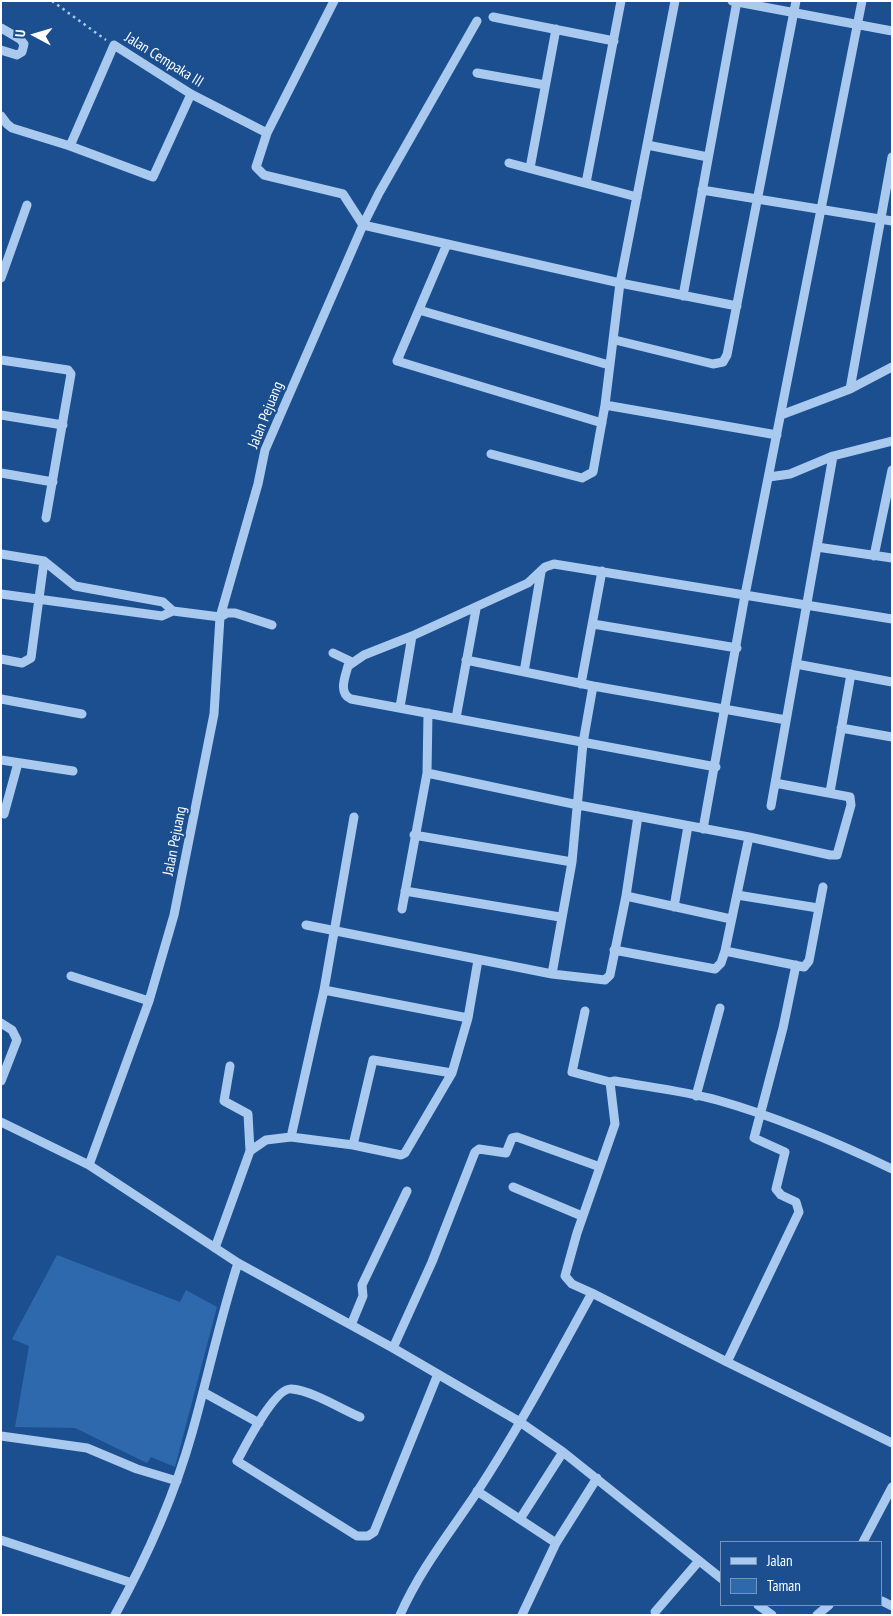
<!DOCTYPE html>
<style>
body{margin:0}
#map{position:relative;width:893px;height:1616px;overflow:hidden;background:#1b4f8f;font-family:"PT Sans Narrow",sans-serif}
canvas{display:block}
.frame{position:absolute;inset:0;border:2px solid #fff;pointer-events:none}
.legend{position:absolute;left:720px;top:1541px;width:162px;height:65px;box-sizing:border-box;background:#1b4f8f;border:1px solid #7695bc;margin:0;padding:6px 9px;list-style:none;font-size:15px;color:#fff}
.legend li{display:flex;align-items:center;gap:10px;height:25px}
.legend b{width:25px;border:1px solid #7695bc}
.north{position:absolute;left:10px;top:10px;width:50px;height:50px;-webkit-text-stroke:4px #1b4f8f;paint-order:stroke;rotate:276deg;font-size:14px;font-weight:700;line-height:20px;text-align:center;color:#fff}
.north::after{content:'';display:block;margin:auto;width:18px;height:22px;background:#fff;clip-path:polygon(50% 0,100% 100%,50% 72%,0 100%)}
</style>
<div id="map">
<canvas width="893" height="1616"></canvas>
<div class="frame"></div>
<ul class="legend">
<li><b style="height:6px;background:#a9c9ee"></b>Jalan</li>
<li><b style="height:14px;background:#2e69ad"></b>Taman</li>
</ul>
<div class="north">U</div>
</div>
<script>
const c = document.querySelector('canvas').getContext('2d');
c.lineJoin = 'round';
function fill(path, color) { c.fillStyle = color; c.fill(path, 'evenodd'); }
function trace(path, color, width, dash) { c.strokeStyle = color; c.lineWidth = width; c.lineCap = dash ? 'butt' : 'round'; c.setLineDash(dash || []); c.stroke(path); }
function drawText(font, color, halo, rows, align = 'center') {
  c.font = font + ' "PT Sans Narrow",sans-serif'; c.lineWidth = 4.5; c.setLineDash([]); c.textBaseline = 'middle'; c.strokeStyle = halo; c.fillStyle = color; for (const [text, x, y, turn = 0] of rows) {
    c.save(); c.translate(x, y); c.rotate((+turn || 0) * Math.PI / 180); c.textAlign = isNaN(turn) ? turn : align; if (halo) c.strokeText(text, 0, 0); c.fillText(text, 0, 0); c.restore();
  }
}
const green = new Path2D(`
 M57,1255L180,1302L186,1290L217,1307L175,1467L151,1457L147,1463L75,1428L15,1427L29,1346L12,1339Z`);
const path = new Path2D(`
 M52,1L106,40`);
const minor = new Path2D(`
 M334,1L267,133L256,167L264,175L343,194L363,225L265,450L258,484L220,617L214,714L174,915L149,1001L89,1165L238,1263L393,1348L520,1422L563,1452L722,1579
 M675,1L620,283L605,405L777,435
 M732,1L892,31
 M493,17L614,41
 M477,21L379,193L363,225L620,283L737,306
 M1,28L20,39L24,44L22,52L17,55L1,50
 M477,73L545,85
 M1,116L7,124L12,128L70,146L153,177L191,94
 M647,145L708,157
 M70,146L114,45L191,94L267,133
 M509,163L637,197
 M530,168L556,29
 M586,183L621,1
 M702,190L892,221
 M447,244L397,361L602,423
 M1,278L27,205
 M683,296L737,1
 M419,310L609,365
 M615,340L713,364L723,362L727,355L796,1
 M1,360L68,370L71,374L46,518
 M850,389L892,157
 M1,415L63,425
 M781,415L850,389L892,367
 M491,454L582,478L593,472L605,405
 M1,473L53,482
 M769,477L790,474L833,456L892,441
 M817,547L892,558
 M1,554L44,561L75,586L163,602L173,611L220,617L227,613H235L272,625
 M874,556L892,470
 M1,594L162,616L173,611
 M593,624L737,648
 M333,653L352,662
 M1,659L22,663L31,658L44,561
 M466,660L593,686L786,720
 M796,664L892,682
 M524,672L541,572
 M581,684L602,571
 M1,699L82,714
 M400,707L412,636
 M456,718L476,609
 M841,728L892,737
 M1,760L73,771
 M716,767L351,699C338,693 345,677 348,666L364,655L412,636L528,583L545,567L554,564L892,619
 M427,773L578,805L749,837L830,855H837L851,805L850,797L775,783
 M830,792L851,674
 M771,806L833,456
 M4,814L18,763
 M703,829L745,595L862,1
 M414,835L572,862
 M405,891L560,917
 M737,895L818,908
 M626,896L731,919
 M674,907L688,826
 M402,909L427,773L428,713
 M306,925L552,974L605,980L610,975L626,896L638,816
 M614,950L715,969L721,963L725,951L749,837
 M725,951L804,967L809,961L823,887
 M552,974L572,862L583,743L593,686
 M71,976L149,1001
 M324,990L468,1018
 M585,1011L572,1072L610,1082
 M1,1023L12,1030L17,1040L1,1081
 M230,1066L224,1101L248,1114L250,1151
 M696,1096L720,1008
 M1,1122L89,1165
 M291,1137L353,1145L401,1155L405,1153L452,1073L468,1018L478,960
 M353,1145L373,1060L452,1073
 M513,1187L582,1216
 M215,1248L250,1151L266,1140L291,1137L324,990L354,817
 M592,1293L572,1284L565,1276L577,1233L615,1124L610,1082L615,1081C649,1087 684,1091 717,1100C777,1117 836,1142 892,1169
 M351,1325L363,1296L362,1285L407,1191
 M393,1348L432,1262L475,1152L479,1149L506,1153L512,1138L517,1137L600,1167
 M727,1362L892,1443
 M203,1392L259,1423
 M360,1417C341,1409 313,1391 292,1389C275,1386 245,1447 237,1461L357,1536H368L374,1532L438,1374
 M1,1436L87,1448L137,1469L177,1481
 M477,1491L556,1543L522,1615
 M520,1519L563,1452
 M1,1540L132,1583
 M863,1542L892,1487
 M556,1543L597,1478
 M882,1601L892,1606
 M758,1605L772,1615
 M655,1612L698,1562
 M115,1615C147,1557 174,1497 192,1433C208,1376 220,1319 238,1263
 M400,1615C421,1568 449,1534 477,1492C519,1428 555,1360 592,1293L727,1362L799,1212L796,1202L781,1195L776,1189L785,1152L754,1138L783,1028L796,965
 M817,1615L829,1605`);
const streetNames = [
 ["Jalan Cempaka III",164,60,32],
 ["Jalan Pejuang",266,415,-68],
 ["Jalan Pejuang",175,841,-79]
];
fill(green, '#2e69ad');
trace(path, '#a9c9ee', 2.5, [2.5, 4]);
trace(minor, '#a9c9ee', 9);
drawText('15px', '#fff', '#1b4f8f', streetNames);
</script>
